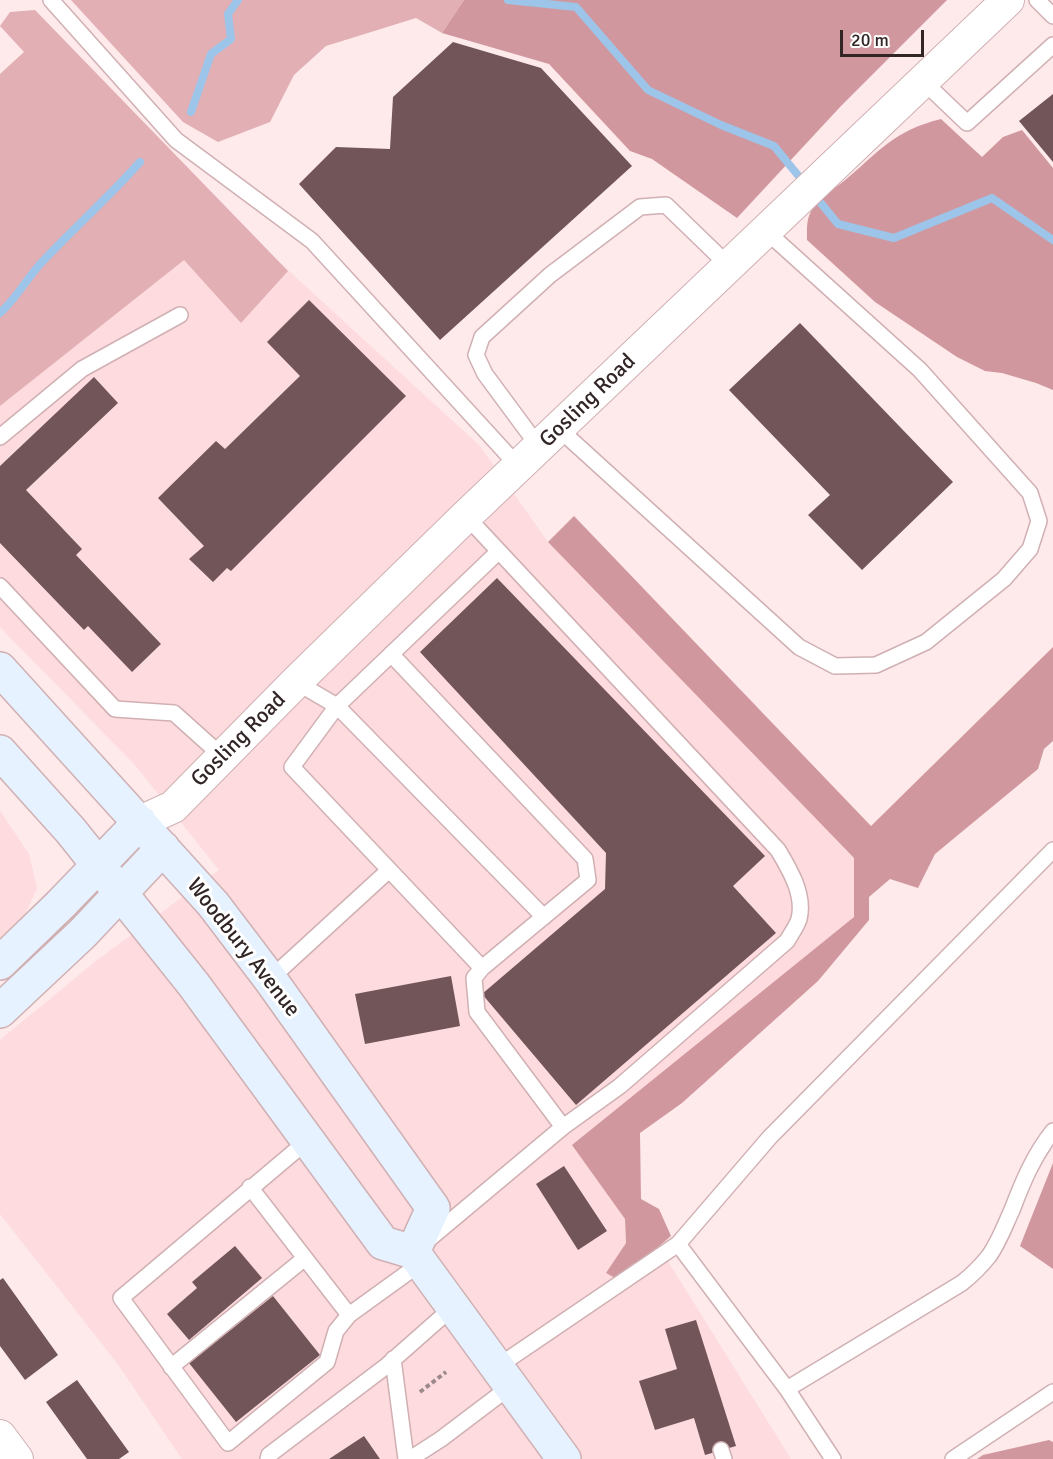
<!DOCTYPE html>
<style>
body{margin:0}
#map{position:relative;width:1053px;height:1459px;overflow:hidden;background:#fee9eb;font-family:Signika,sans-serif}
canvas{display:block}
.scale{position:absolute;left:840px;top:30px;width:84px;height:27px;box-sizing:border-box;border:3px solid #312526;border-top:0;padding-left:8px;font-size:18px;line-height:21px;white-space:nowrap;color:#312526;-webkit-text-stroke:4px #fff;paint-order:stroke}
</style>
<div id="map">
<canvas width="1053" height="1459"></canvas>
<div class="scale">20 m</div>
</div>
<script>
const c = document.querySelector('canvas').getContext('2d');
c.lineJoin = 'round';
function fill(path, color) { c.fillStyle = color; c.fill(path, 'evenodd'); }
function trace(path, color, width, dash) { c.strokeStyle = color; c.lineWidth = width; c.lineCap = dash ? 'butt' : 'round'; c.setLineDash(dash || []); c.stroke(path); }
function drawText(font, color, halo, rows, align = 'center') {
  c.font = font + ' Signika,sans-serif'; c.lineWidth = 6; c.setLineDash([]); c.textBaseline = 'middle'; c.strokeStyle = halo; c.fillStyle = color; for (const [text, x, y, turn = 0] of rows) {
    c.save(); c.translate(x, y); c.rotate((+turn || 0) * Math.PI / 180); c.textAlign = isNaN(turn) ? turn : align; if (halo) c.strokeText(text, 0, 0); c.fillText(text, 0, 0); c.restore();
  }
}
const built = new Path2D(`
 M184,259L279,262L480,446L548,542L854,858V917L573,1145L625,1219L626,1243L606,1273L618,1279L628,1273L659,1247L791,1459H182L117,1363L0,1214V1040L96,961L219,870L135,765L0,627V406Z
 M0,811L29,854L37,888L23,919L0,939Z`);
const green = new Path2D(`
 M71,0H464L442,33L416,18L326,46L294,75L270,122L218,142L183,122Z
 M35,10L288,271L241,323L184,260L0,406V74L24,52L0,26L10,12Z`);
const forest = new Path2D(`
 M464,0H947L841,106L737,218L652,159L630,151L549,64L442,33Z
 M941,119L982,157L1003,137L1022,130L1053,168V390L1036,383L1002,373L985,371L957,357L875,302L807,240C807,228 806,218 813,208C820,197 834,189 844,181C880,151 893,131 941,119Z
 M574,516L871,826L1053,647V741L1044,749L1038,769L935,854L918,888L890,879L869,897V920L818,981L682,1103L640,1133L641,1199L659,1209L671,1236L628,1273L617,1279L606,1273L626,1243L625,1219L572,1145L854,917V858L548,542Z
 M1053,1163V1269L1020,1246Z
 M1049,1440L1053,1442V1459H977L983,1455Z`);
const stream = new Path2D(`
 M508,0L576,7L648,90L721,125L774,146L838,224L894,238L992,198L1053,240
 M191,112L211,54L231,39L228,14L238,0
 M0,313C16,299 27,278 42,262C74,228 109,197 140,162`);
const building = new Path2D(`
 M453,42L541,68L632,166L440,340L299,184L336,147L390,149L393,97Z
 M1053,94V162L1019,121Z
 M309,300L406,396L231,571L227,568L213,582L189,559L204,546L158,498L216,441L225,449L300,376L267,342Z
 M800,323L953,482L862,570L808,515L830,495L729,390Z
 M94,377L118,403L26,490L82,549L76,555L161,644L132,672L88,626L84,630L0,543V466Z
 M497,578L765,856L733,886L776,933L576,1105L482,994L605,889L606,853L420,652Z
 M451,976L460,1026L365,1044L355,994Z
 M564,1166L607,1231L578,1250L536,1184Z
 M235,1246L262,1278L189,1340L167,1314L197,1288L192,1282Z
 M3,1278L58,1355L25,1380L0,1346V1280Z
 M273,1296L320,1355L236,1422L189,1363Z
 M696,1320L736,1446L705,1455L694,1418L655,1430L639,1381L677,1369L665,1329Z
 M77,1380L129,1452L119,1459H87L46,1402Z
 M364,1436L380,1459H329Z`);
const path = new Path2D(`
 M420,1392L446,1372`);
const lane = new Path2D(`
 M51,0L176,140L312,241L518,466
 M1037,0L1053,16
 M923,81L967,123L1053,45
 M558,428L799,647L835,666L876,665L926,642L1004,579L1030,549L1039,521L1030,493L920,370L766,231
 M0,437L82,369L180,315
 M539,447L485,374L476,355L482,337L550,275L640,207L666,205L729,266
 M0,586L115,709L174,713L223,757
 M391,654L585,859L588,880L482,968L474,978L477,1012L563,1127
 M296,682L337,706L544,917
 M482,968L292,767L337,706L498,552
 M270,979L388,871
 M307,1141L121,1298L228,1443L327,1362L336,1331L349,1315L421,1263
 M250,1187L349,1315
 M428,1240L563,1127L620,1086L787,941C791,934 797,926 799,919C805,895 790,870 778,850L466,516
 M678,1244L787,1389L833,1459
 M393,1359L406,1459
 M171,1367L305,1258
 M497,1367L678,1244L770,1137L1053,850
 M787,1389L962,1283C972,1275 981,1266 989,1256C999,1242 1005,1225 1012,1210C1023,1181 1034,1155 1053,1131
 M721,1450L724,1459
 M268,1459L269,1455L385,1367L453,1307
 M410,1459L441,1439L511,1386
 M953,1459L1053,1392`);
const street = new Path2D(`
 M140,822L173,807L296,682L466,516L1008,0
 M0,1436L17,1459`);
const secondary = new Path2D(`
 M0,669L213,904L270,979L433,1208L413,1252
 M0,752L71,831L194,985L383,1243L413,1252L564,1459
 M0,963L60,905L140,822
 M0,1011L83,933L163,848`);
const streetNames = [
 ["Gosling Road",588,401,-44],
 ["Gosling Road",239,740,-45],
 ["Woodbury Avenue",243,948,52]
];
fill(built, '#fddbde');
fill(green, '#e1afb4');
fill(forest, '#d0989e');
trace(stream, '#9dc5ea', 8);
fill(building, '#715558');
trace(lane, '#d0b0b3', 18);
trace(street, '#d0b0b3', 34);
trace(secondary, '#d0b0b3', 36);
trace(path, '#9b8a8b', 4, [4.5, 3]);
trace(lane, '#fff', 15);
trace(street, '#fff', 32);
trace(secondary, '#e6f2ff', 33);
drawText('22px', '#312526', '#fff', streetNames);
</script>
